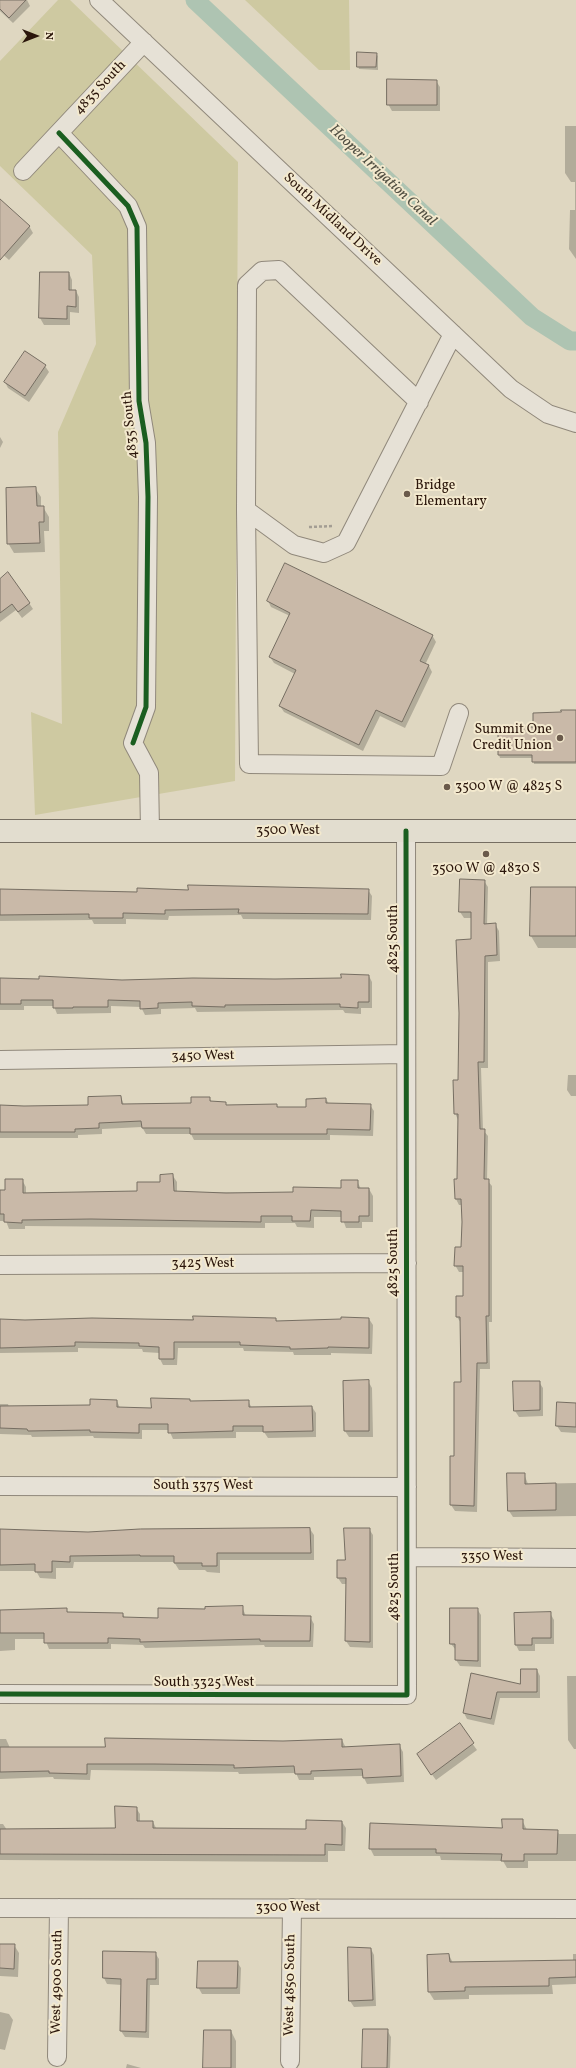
<!DOCTYPE html>
<style>
body{margin:0}
#map{position:relative;width:576px;height:2068px;overflow:hidden;background:#dfd7c1;font-family:Vollkorn,serif}
canvas{display:block}
.north{position:absolute;left:16px;top:16px;width:40px;height:40px;-webkit-text-stroke:3px #f3e9ce;paint-order:stroke;rotate:90deg;font-size:11px;font-weight:700;line-height:16px;text-align:center;color:#2b160b}
.north::after{content:'';display:block;margin:auto;width:14px;height:18px;background:#2b160b;clip-path:polygon(50% 0,100% 100%,50% 72%,0 100%)}
</style>
<div id="map">
<canvas width="576" height="2068"></canvas>
<div class="north">N</div>
</div>
<script>
const c = document.querySelector('canvas').getContext('2d');
c.lineJoin = 'round';
function fill(path, color) { c.fillStyle = color; c.fill(path, 'evenodd'); }
function trace(path, color, width, dash) { c.strokeStyle = color; c.lineWidth = width; c.lineCap = dash ? 'butt' : 'round'; c.setLineDash(dash || []); c.stroke(path); }
function drawText(font, color, halo, rows, align = 'center') {
  c.font = font + ' Vollkorn,serif'; c.lineWidth = 4; c.setLineDash([]); c.textBaseline = 'middle'; c.strokeStyle = halo; c.fillStyle = color; for (const [text, x, y, turn = 0] of rows) {
    c.save(); c.translate(x, y); c.rotate((+turn || 0) * Math.PI / 180); c.textAlign = isNaN(turn) ? turn : align; if (halo) c.strokeText(text, 0, 0); c.fillText(text, 0, 0); c.restore();
  }
}
const green = new Path2D(`
 M58,0H70L238,162L235,781L35,815L31,712L62,724L58,432L96,344L92,255L0,166V61Z
 M245,0H349L350,70H319Z`);
const shadow = new Path2D(`
 M0,0H27L30,6L13,23L0,11Z
 M376,54L378,56V70L359,69L358,66Z
 M436,81L440,87V111H392L388,104Z
 M565,126H576V259L569,249L570,210H575V182H571L565,173Z
 M0,205L29,226L33,233L9,260L0,252Z
 M41,273H69L72,280V291H76L79,297V313L70,312V325H44L40,318Z
 M45,366L49,372L29,402L8,388L5,382Z
 M0,437L3,442L0,448Z
 M35,488L41,497V507H43L49,517V531H44L45,552L14,553L8,543Z
 M0,580L29,603L33,609L22,618L16,610L0,622Z
 M268,601L432,635L436,642L425,665L429,666L432,672L405,728L380,716L363,751L284,712L280,706L295,674L274,663L270,657L290,616L271,607Z
 M576,711V764H534L533,758H500L499,755L534,728L562,713Z
 M484,881L488,887L487,925L495,924L499,931L500,961L488,962V1068H481L483,1130L488,1136L487,1180L492,1186V1322H489L490,1369H480L477,1512L455,1511L451,1505L462,1383L461,1323L457,1317L464,1297V1272H459L455,1265L462,1248L463,1205H459L456,1199L458,1180V1120L455,1113L472,940V918H464L460,912Z
 M576,888V948H538L531,936Z
 M0,890L138,893L368,890L372,896L371,920L243,919L241,915L169,916L168,920L126,919V924H94L92,920L0,921Z
 M369,976L372,982V1008H361V1014L345,1013L343,1010L197,1012L195,1008L161,1009V1014L145,1015L141,1007L111,1006V1013L57,1014L54,1006H24V1010H0V980H275L342,979Z
 M568,1075H576V1096H571L567,1090Z
 M121,1097L124,1105L192,1104L209,1098L212,1102L225,1103L227,1106L277,1105L278,1108H307L326,1099L329,1104L370,1105L374,1111L373,1136L330,1135V1140H194L191,1134H146L142,1127L102,1129V1134L78,1135V1138H0V1107L89,1106Z
 M173,1176L177,1182V1192L294,1193L342,1189L357,1181L361,1189H369L373,1196V1222H362V1228H346L342,1217H314V1228L297,1227L295,1223H265V1228L25,1226V1229H9L6,1221H0V1191H6L22,1180L26,1187V1194L138,1192Z
 M276,1319L277,1322L369,1319L373,1325L372,1354L331,1353V1355H294L293,1352L244,1351L243,1348H178L177,1365H163L160,1359V1353L143,1352L142,1349L78,1348V1352L0,1353V1320Z
 M368,1381L372,1388L373,1437H349L345,1431Z
 M539,1382L543,1388V1416L519,1417L515,1411Z
 M117,1401L120,1408L152,1409L190,1402L248,1401L252,1408L312,1407L316,1413V1437L268,1438L264,1432H236V1438L173,1439L169,1430H142V1439L94,1438L93,1436L32,1437L31,1435L0,1434V1404H8L9,1407L91,1406Z
 M576,1404V1433L561,1432L557,1426Z
 M524,1474L528,1484L576,1483V1516L513,1517L509,1511Z
 M310,1529L314,1535V1560H220V1573L207,1572L205,1570H179L174,1562H74L73,1568H56V1579L40,1578L36,1571H0V1531L88,1533Z
 M369,1529L373,1535V1648L350,1647L346,1641L347,1584H342L338,1578L346,1561Z
 M242,1607L246,1616L310,1617L314,1624L313,1647H265L264,1645L145,1648L143,1645L111,1644V1649H49L45,1639H15V1650L0,1651V1611L66,1609L68,1613L123,1614L125,1618L159,1619Z
 M477,1609L481,1615V1667L460,1666L456,1660V1650L451,1644Z
 M550,1613L554,1620V1644H535V1651H519L516,1645Z
 M537,1670L540,1676V1698H500L494,1725L467,1719L464,1713L472,1674L521,1685Z
 M567,1676H576V1749H574L568,1740Z
 M459,1725L477,1750L436,1780L422,1761Z
 M0,1739H6L10,1748H106L342,1740L346,1748L399,1745L403,1752L404,1782L367,1784L363,1776L314,1777V1780H299L296,1773L239,1774L238,1772L91,1770L90,1780L54,1779L53,1777L0,1779Z
 M136,1808L140,1814V1822H153L157,1830H307L342,1822L346,1828L345,1851H328V1862L0,1860V1824H3L7,1830L116,1829Z
 M522,1820L527,1830L557,1831L559,1834H576V1861H528V1868H507L503,1861L441,1860L440,1856H374L370,1848L503,1829Z
 M0,1945H14L19,1953L18,1977L0,1976Z
 M371,1949L374,1955L376,2006L354,2007L350,2001Z
 M104,1952L155,1953L159,1959V1985H150L149,2038L125,2037L121,2031L122,1985L107,1984L104,1978Z
 M573,1954H576V1984L552,1985L553,1994L469,1995V1999L434,2000L429,1992L428,1956L449,1955L453,1963L573,1961Z
 M237,1962L241,1968L240,1994H202L198,1987Z
 M0,2012L9,2014L13,2020L5,2050L0,2049Z
 M387,2030L391,2037L390,2068H363Z
 M231,2031L236,2041V2068H204Z
 M127,2064L141,2068H126Z`);
const canal = new Path2D(`
 M195,0L532,317L570,341H576`);
const building = new Path2D(`
 M0,0H26L9,18L0,9Z
 M357,52L377,53L376,67H357Z
 M387,79L437,80V105H387Z
 M0,199L30,226L0,260Z
 M40,272H69V290H76V307L67,306V319L39,318Z
 M25,351L46,365L25,396L4,382Z
 M36,487L37,506H44V522H39L40,543L7,544L6,488Z
 M285,563L433,635L420,661L429,665L402,722L376,710L359,745L279,706L296,670L269,657L290,613L267,601Z
 M8,572L30,603L18,612L12,604L0,613V579Z
 M561,710H576V762H532V755H498V727H533V713L561,712Z
 M460,879L485,880L484,924L496,923L497,955L485,956L484,1062H478L480,1129H485L484,1179H489V1316H486L487,1363H477L474,1506L450,1505V1456H454V1382H461L460,1317H456V1296H463V1266H454L455,1247H461L462,1222L461,1199H455L454,1179H457L458,1114H454L453,1080H458L459,1013L456,940L471,939V912H459Z
 M188,885L369,889L368,914L238,913L239,909L165,910V914L123,913V918H89V914L0,915V889L137,892V888L188,890Z
 M531,887H576V936H530Z
 M341,974L369,975V1002H358V1008L340,1007V1004L225,1005V1007L192,1006V1002L158,1003V1008L140,1009V1001L108,1000V1007H73V1008H53V1000H21V1004H0V978L39,979V976L122,980L193,978L275,979L341,978Z
 M121,1096L122,1104L191,1103V1097H210V1101L226,1102V1105L277,1104V1107H306V1099L326,1098V1103L371,1104L370,1130L327,1129V1134H190V1128H142L141,1121L99,1123V1128L75,1129V1132H0V1105L24,1106L88,1105V1097Z
 M173,1174L174,1191L226,1193L293,1192V1187L341,1188V1180H358V1188H369V1216H359V1222H341V1211L311,1210L310,1221H292V1216H261V1222L91,1219L22,1220V1223L4,1222V1214H0V1190H5V1179H23V1193L137,1191V1182H160V1175Z
 M193,1316L276,1318V1321L341,1319V1317L369,1318V1348L328,1347V1348L295,1349H290V1347L240,1345V1342H174V1359H159V1347L139,1346V1343L75,1342V1346L0,1348V1319L25,1320L92,1318L193,1320Z
 M369,1380V1431H344L343,1381Z
 M513,1381H540V1410L514,1411Z
 M151,1398L190,1399V1401L249,1400V1407L312,1406L313,1431L263,1432V1426H233V1431L168,1433V1424H139V1433L90,1432V1430L28,1431L27,1429L0,1428V1406L90,1405V1399L117,1400V1407L151,1408Z
 M557,1402L576,1403V1427L556,1426Z
 M507,1473H525V1484L556,1483V1510L508,1511Z
 M310,1528L311,1553H217V1566H202V1563H174V1556H140V1555L70,1556V1562L52,1561V1572H35V1564L0,1565V1529L88,1532L140,1529Z
 M344,1528H370V1642L345,1641L346,1578H337V1560H345Z
 M243,1606V1615L311,1616L310,1641H260V1639L140,1642V1639L108,1638V1643H44V1633H0V1610L67,1608V1612L123,1613V1617L158,1618V1608L205,1609V1607Z
 M450,1608H478V1661L455,1660V1644H450Z
 M551,1612V1638H532V1645H515L514,1613Z
 M521,1669H537V1692H497L491,1719L463,1713L471,1673L520,1684Z
 M460,1723L474,1743L431,1775L417,1754Z
 M105,1738L283,1741L342,1739V1747L400,1744L401,1776L363,1778L362,1769L311,1771V1774H295L294,1766L234,1768V1765L154,1764H87V1774L49,1773V1771L0,1772V1747H105Z
 M115,1806L137,1807V1821H153V1828L306,1829V1820L342,1821V1845L325,1844V1855L0,1854V1829L115,1828Z
 M502,1819H523V1829L558,1830L557,1854H524V1861H501L502,1854L436,1853V1849H369L370,1823L502,1828Z
 M0,1944H15L14,1969L0,1968Z
 M348,1947L371,1948L373,2000L349,2001Z
 M103,1951L156,1952V1979H147L146,2032L120,2031L121,1979L103,1978Z
 M449,1954L450,1962L576,1960V1977L549,1978V1986L465,1987V1991L428,1992L427,1955Z
 M198,1961H238L237,1988H197Z
 M363,2029H388L387,2068H362Z
 M204,2030H231V2068H203Z`);
const path = new Path2D(`
 M309,527L334,526`);
const minor = new Path2D(`
 M99,0L511,389L548,414L576,423
 M59,133L128,206L137,227L139,401L146,443L148,497L146,707L133,743L149,773L150,831
 M23,171L144,42
 M419,402L279,270L262,271L247,285L246,510L294,545L324,553L346,543L453,334
 M246,510L249,764L441,766L459,713
 M0,1060L406,1054
 M0,1265L407,1263
 M0,1486L407,1487
 M407,1557L576,1558
 M0,1694L407,1695L406,831
 M0,1908L576,1909
 M57,2057L59,1908
 M290,2061L292,1908`);
const major = new Path2D(`
 M0,831H576`);
const cycleway = new Path2D(`
 M59,133L128,206L137,227L139,401L146,443L148,497L146,707L133,743
 M0,1694L407,1695L406,831`);
const markers = [
 [407,494,4,"#6a5a4b"],
 [560,738,4,"#6a5a4b"],
 [447,787,4,"#6a5a4b"],
 [486,854,4,"#6a5a4b"]
];
const streetNames = [
 ["4835 South",101,88,-47],
 ["South Midland Drive",332,220,43],
 ["4835 South",131,425,-95],
 ["3500 West",288,831],
 ["4825 South",394,939,-90],
 ["3450 West",203,1057,-1],
 ["4825 South",394,1263,-90],
 ["3425 West",203,1264],
 ["South 3375 West",203,1486],
 ["3350 West",492,1557],
 ["4825 South",395,1587,-90],
 ["South 3325 West",204,1683],
 ["3300 West",288,1908],
 ["West 4900 South",58,1982,-89],
 ["West 4850 South",291,1985,-89]
];
const poiNames = [
 ["Bridge",415,486],
 ["Elementary",415,502],
 ["Summit One",552,730,"right"],
 ["Credit Union",552,746,"right"],
 ["3500 W @ 4825 S",455,787],
 ["3500 W @ 4830 S",486,869,"center"]
];
const waterNames = [
 ["Hooper Irrigation Canal",382,176,43]
];
fill(green, '#cec9a1');
fill(shadow, '#0003');
trace(canal, '#aec4b2', 19);
fill(building, '#c9b9a8');
trace(building, '#766e62', 1);
trace(minor, '#90887b', 20);
trace(major, '#766e62', 24);
trace(path, '#a39d93', 2.5, [3, 2]);
trace(minor, '#e6e1d6', 18);
trace(major, '#e2ddcf', 22);
trace(cycleway, '#1b5e20', 5);
for (const [x, y, r, color] of markers) { const dot = new Path2D(); dot.arc(x, y, r, 0, 2 * Math.PI); c.fillStyle = color; c.fill(dot); trace(dot, '#f3e9ce', 1.5); }
drawText('14px', '#2b160b', '#f3e9ce', streetNames);
drawText('14px', '#2b160b', '#f3e9ce', poiNames, 'left');
drawText('italic 15px', '#525043', '#f3e9ce', waterNames);
</script>
